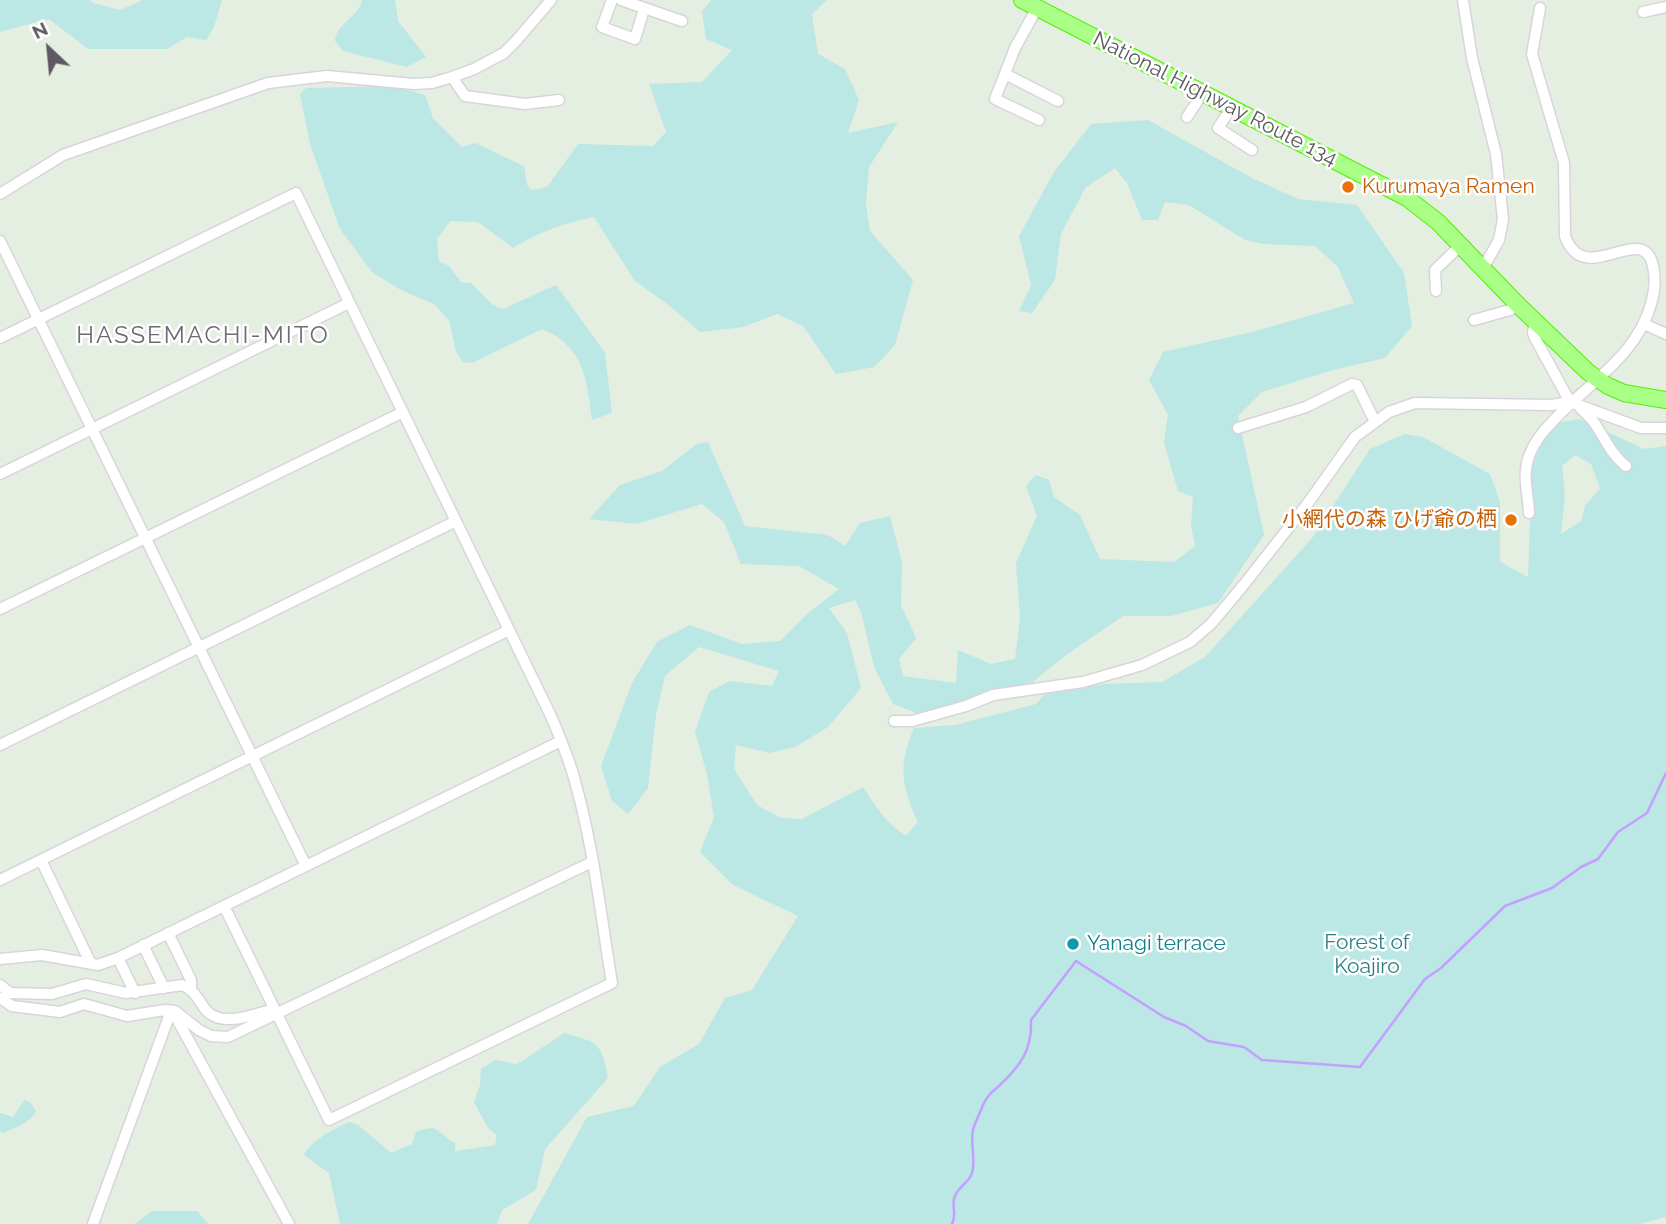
<!DOCTYPE html>
<meta charset="utf-8">
<style>
body{margin:0}
#map{position:relative;width:1666px;height:1224px;overflow:hidden;background:#e4eee1;font-family:Raleway,sans-serif}
canvas{display:block}
.north{position:absolute;left:14px;top:14px;width:70px;height:70px;-webkit-text-stroke:5px #fff;paint-order:stroke;rotate:334deg;font-size:19px;font-weight:700;line-height:28px;text-align:center;color:#5e5963}
.north::after{content:'';display:block;margin:auto;width:24px;height:32px;background:#5e5963;clip-path:polygon(50% 0,100% 100%,50% 72%,0 100%)}
</style>
<div id="map">
<canvas width="1666" height="1224"></canvas>
<div class="north">N</div>
</div>
<script>
const c = document.querySelector('canvas').getContext('2d');
c.lineJoin = 'round';
function fill(path, color) { c.fillStyle = color; c.fill(path, 'evenodd'); }
function trace(path, color, width, dash) { c.strokeStyle = color; c.lineWidth = width; c.lineCap = dash ? 'butt' : 'round'; c.setLineDash(dash || []); c.stroke(path); }
function drawText(font, color, halo, rows, align = 'center') {
  c.font = font + ' Raleway,"Noto Sans JP",sans-serif'; c.lineWidth = 5; c.setLineDash([]); c.textBaseline = 'middle'; c.strokeStyle = halo; c.fillStyle = color; for (const [text, x, y, turn = 0] of rows) {
    c.save(); c.translate(x, y); c.rotate((+turn || 0) * Math.PI / 180); c.textAlign = isNaN(turn) ? turn : align; if (halo) c.strokeText(text, 0, 0); c.fillText(text, 0, 0); c.restore();
  }
}
const green = new Path2D(`
 M0,0H90L93,3L120,10L143,0H222L214,27L206,40L187,37L167,49H88L49,19L0,32Z
 M362,0H395L398,21L426,57L407,67L343,51L335,41C337,22 359,17 362,0Z
 M711,0H827L812,14L818,54L845,69L859,100L848,133L898,122L869,167L866,204L870,231L913,280L895,345L874,367L836,374L803,326L777,314L743,327L700,332L670,306L635,281L594,217C564,223 539,232 513,248L478,222L450,221L437,239L439,261L449,266L461,282L471,283L493,305L503,309L556,285L605,353L612,413L592,420C587,379 584,346 542,329L472,363L463,362L456,352L449,320L434,304L401,290L373,273L340,229L310,144L300,94L306,88L393,86L425,95L433,118L462,147L475,143L524,166L527,185L532,190L547,187L578,144L653,146L666,132L649,84L702,82L732,50L706,39L702,11Z
 M1148,120L1252,178L1298,199L1357,205L1404,273L1412,326L1385,358L1333,370L1262,392L1238,416L1264,535L1218,603L1171,616H1123L1066,655L1033,682L919,714L893,704L874,667L861,612L855,600L829,608L847,633L861,688L828,727L795,747L769,753L736,745L734,769L757,805L781,818L802,819L863,787C875,806 887,824 906,836L918,822C901,786 898,765 914,728L955,725L1036,704L1045,694L1104,684L1162,682L1205,657L1313,537L1370,449L1405,434L1423,437L1490,474L1500,502V562L1528,577L1532,467L1550,424L1580,419L1644,449L1666,446V1217L1640,1224H528L587,1117L634,1106L660,1067L699,1044L725,998L752,990L798,916L733,885L700,852L714,817L707,774L695,732L709,692L730,681L772,686L779,671L699,647L665,676L656,715L648,788L628,814L612,801L601,766L632,683L657,642L690,625L742,644L780,641L808,613L839,589L799,566L741,564L724,522L702,504L636,524L589,519L620,485L662,471L697,444L708,442L745,526L828,535L845,546L860,523L890,516L902,562L901,605L916,638L899,659L903,676L956,683L958,650L991,664L1015,659L1020,618L1016,563L1037,516L1026,486L1036,475L1049,480L1054,497L1080,515L1100,559L1174,562L1195,546L1191,526L1193,497L1178,491L1164,443L1168,415L1149,380L1163,352L1252,332L1354,303L1338,267L1315,246L1264,244L1245,240L1189,205L1165,202L1158,220H1142L1127,183L1115,168L1085,188L1061,234L1055,280L1032,313L1019,311L1031,285L1019,236L1054,172L1091,124ZM1575,455L1591,464L1600,488L1585,506L1581,521L1561,534L1565,496L1562,466Z
 M564,1033C599,1043 601,1042 608,1078L545,1149L536,1190L502,1210L497,1224H340L329,1173L304,1155C310,1141 335,1128 349,1122L358,1125L391,1153L412,1144L416,1132C440,1122 437,1134 455,1143V1151L495,1145L497,1135L488,1128L474,1102L480,1085L481,1069L495,1060L516,1064L522,1061Z
 M24,1100L30,1102L36,1111C29,1124 16,1127 3,1133L0,1131V1113L13,1117Z
 M152,1211H197L208,1224H134Z`);
const stream = new Path2D(`
 M952,1224C957,1213 952,1209 954,1199C956,1188 969,1183 972,1173C976,1159 970,1142 973,1130C975,1122 980,1113 983,1105C986,1097 993,1091 1000,1085C1021,1065 1032,1050 1031,1020L1076,961L1164,1017L1186,1026L1208,1041L1244,1047L1262,1060L1360,1067L1425,979L1441,968L1505,906L1552,888L1581,867L1598,859L1618,832L1647,813L1666,773`);
const minor = new Path2D(`
 M612,0L602,27L635,39L644,9
 M621,0L682,21
 M1463,0L1472,58L1496,154L1503,219L1499,240L1483,268
 M1037,8L1015,48L995,99L1039,120
 M1643,12L1666,7
 M1005,74L1058,101
 M452,77L465,96L525,104L559,100
 M1232,107L1218,128L1252,150
 M1187,117L1203,93
 M0,194L63,155L268,83L327,76L413,84L432,83L452,77L474,69L504,53L516,41L551,0
 M0,241L306,866
 M1436,291L1435,270L1461,245
 M1474,320L1510,310L1518,305
 M1535,321L1533,333L1535,338L1570,402
 M1644,324L1666,334
 M0,338L296,193L550,714C560,737 570,761 576,785C594,850 601,917 612,983L329,1120L224,906L118,958L98,965L42,955L0,959
 M1581,409C1602,425 1605,450 1626,466
 M1238,428L1306,407L1352,384L1357,385L1375,422
 M0,474L349,303
 M1529,513C1528,493 1522,476 1529,456C1534,442 1543,431 1553,421C1587,384 1637,356 1651,304C1655,291 1656,276 1652,262C1639,223 1584,289 1565,236L1564,163L1532,54L1540,8
 M0,609L403,412
 M894,721H912L966,706L993,695L1083,682L1142,665L1190,642L1211,624L1242,587L1308,503L1355,437L1389,412L1415,403L1551,405L1570,402L1641,428H1666
 M0,745L456,521
 M41,860L91,964
 M0,880L509,630
 M224,906L561,741
 M168,933L191,980V988
 M143,945L164,988
 M118,958L135,993
 M0,985L10,993L52,994L86,984L126,993L182,985C194,990 198,999 205,1009C221,1029 254,1014 274,1009
 M0,998L12,1006L60,1012L84,1004L127,1016L165,1010L175,1011L199,1030L211,1036L228,1037L592,862
 M175,1011L177,1019L289,1224
 M93,1224L171,1011`);
const highway = new Path2D(`
 M1022,0L1407,198L1438,222L1518,305L1588,372L1608,386L1624,393L1666,400`);
const markers = [
 [1348,187,7,"#e8710a"],
 [1511,520,7,"#e8710a"],
 [1073,944,7,"#0f9aa8"]
];
const streetNames = [
 ["National Highway Route 134",1215,99,27]
];
const foodNames = [
 ["Kurumaya Ramen",1362,187],
 ["小網代の森 ひげ爺の栖",1497,520,"right"]
];
const parkNames = [
 ["Forest of",1367,943],
 ["Koajiro",1367,967]
];
const cultureNames = [
 ["Yanagi terrace",1087,944]
];
const quarterNames = [
 ["HASSEMACHI-MITO",203,336]
];
fill(green, '#bbe7e5');
trace(stream, '#c59fff', 2.5);
trace(minor, '#d9d4db', 13);
trace(highway, '#54ee00', 18);
trace(minor, '#fff', 10);
trace(highway, '#aaff86', 16);
for (const [x, y, r, color] of markers) { const dot = new Path2D(); dot.arc(x, y, r, 0, 2 * Math.PI); c.fillStyle = color; c.fill(dot); trace(dot, '#fff', 2.5); }
drawText('21px', '#5e5963', '#fff', streetNames);
drawText('21px', '#c56008', '#fff', foodNames, 'left');
drawText('21px', '#2d7e7f', '#fff', parkNames);
drawText('21px', '#0d838f', '#fff', cultureNames, 'left');
c.letterSpacing = '2px';
drawText('24px', '#6f6a75', '#fff', quarterNames);
c.letterSpacing = '0px';
</script>
